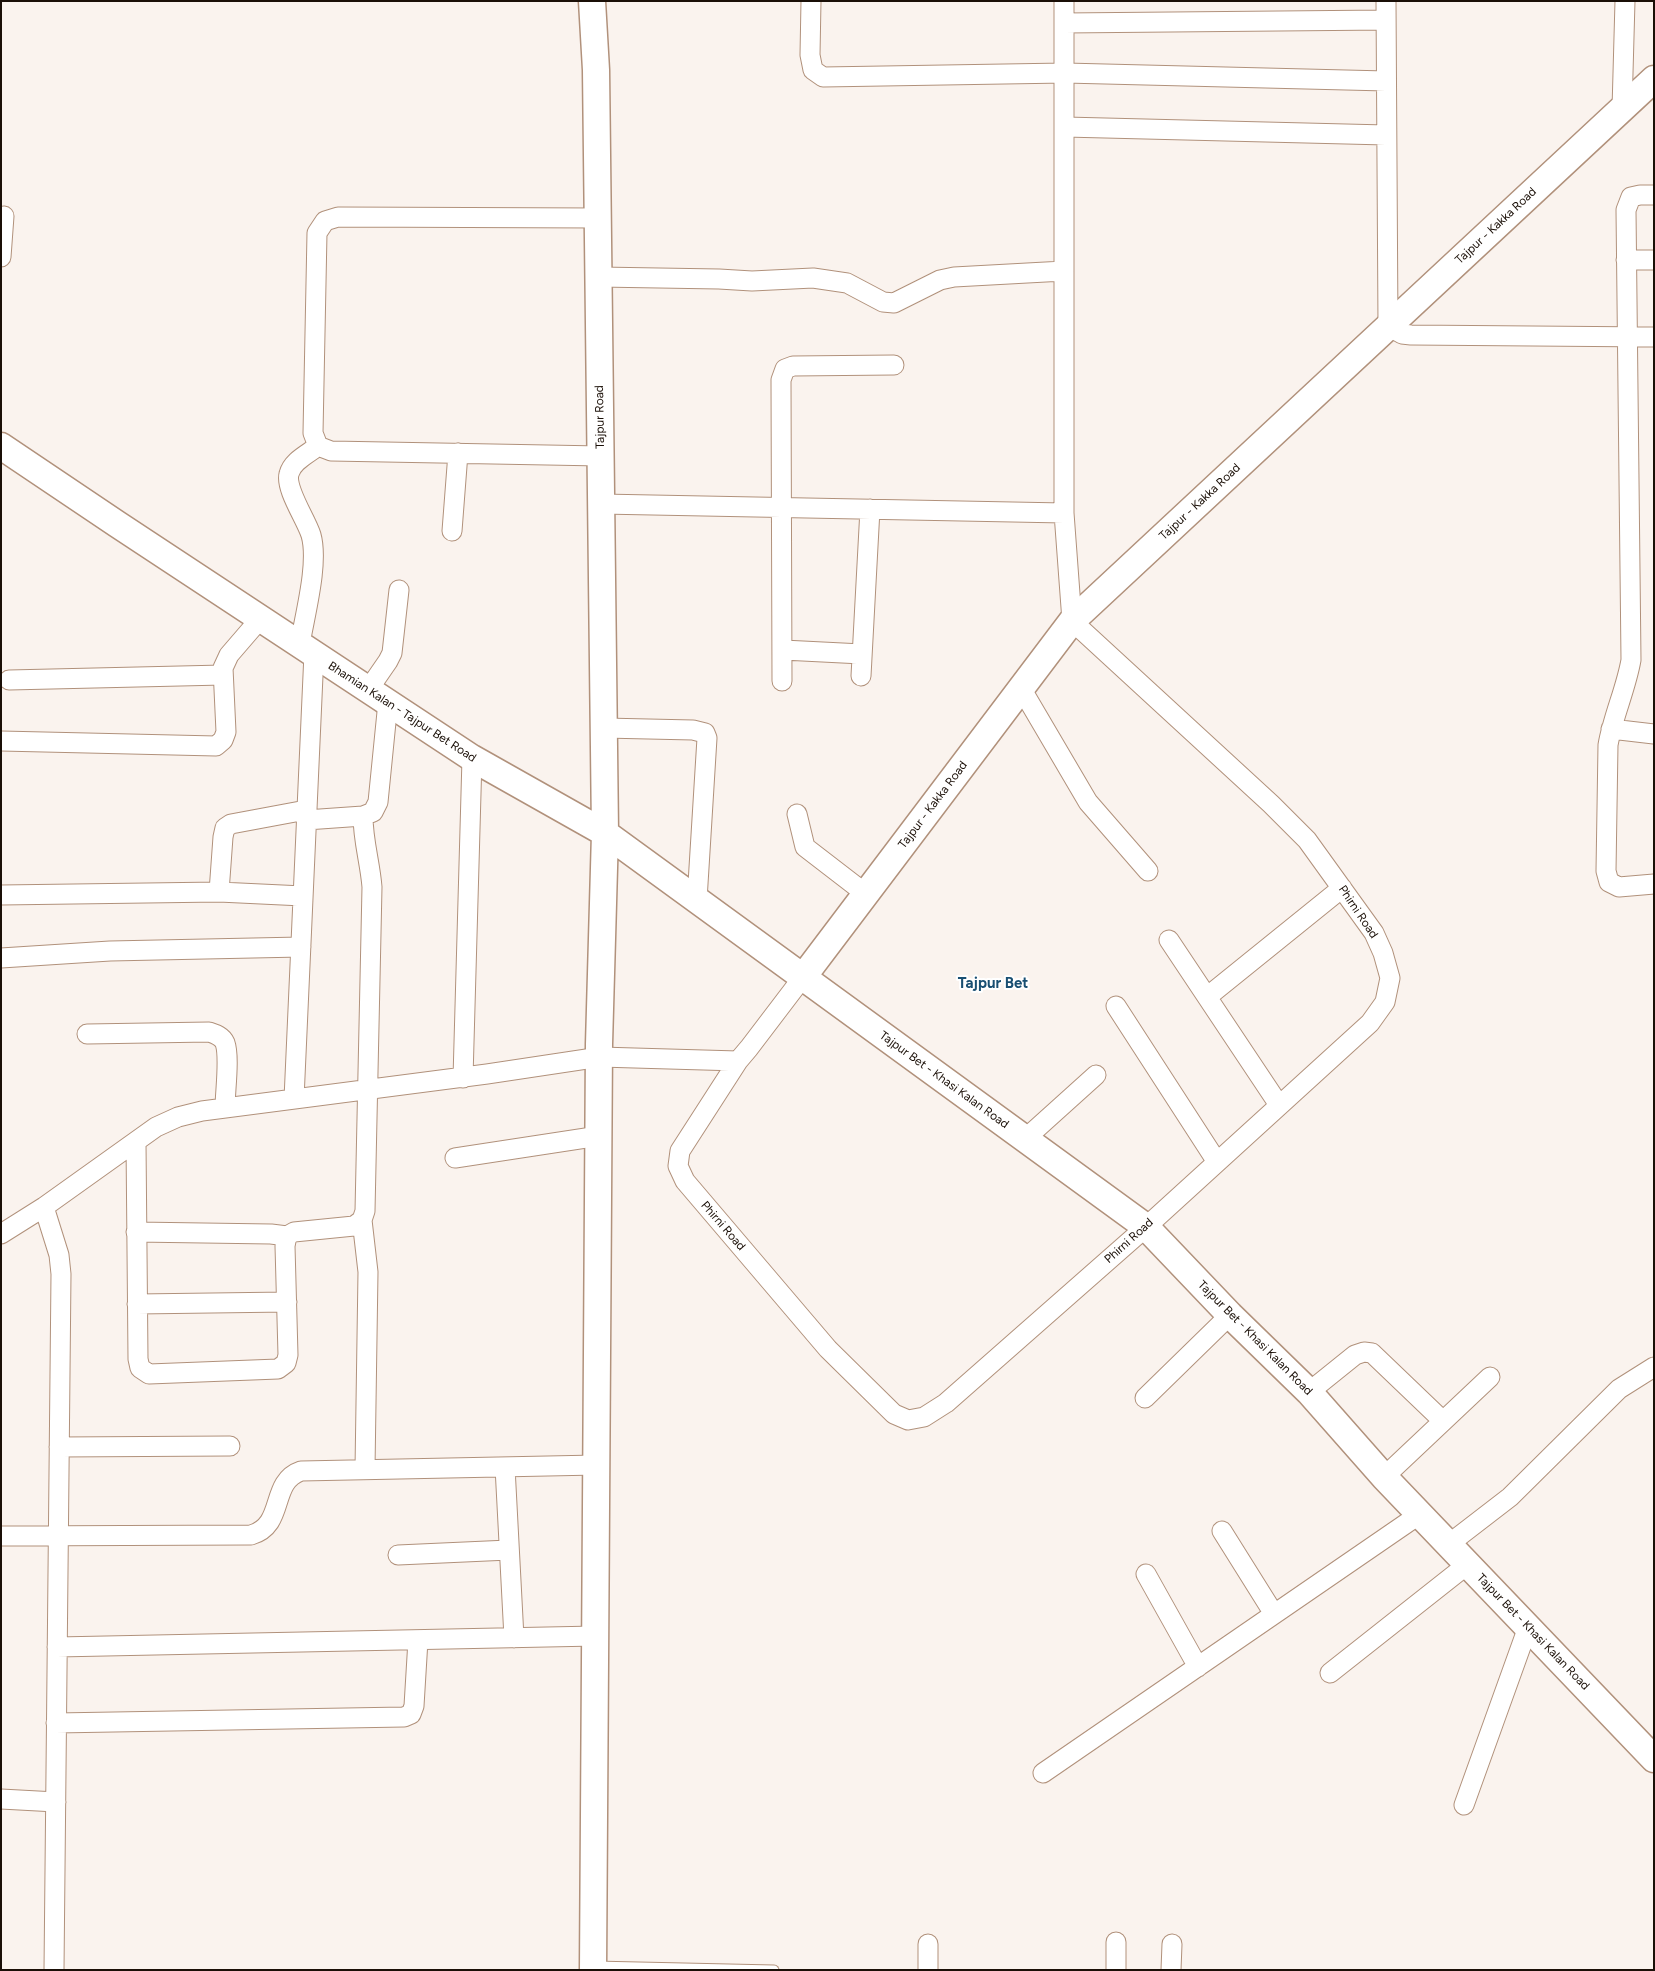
<!DOCTYPE html>
<style>
body{margin:0}
#map{position:relative;width:1655px;height:1971px;overflow:hidden;background:#faf3ee;font-family:Figtree,sans-serif}
canvas{display:block}
.frame{position:absolute;inset:0;border:2px solid #1a0f07;pointer-events:none}
</style>
<div id="map">
<canvas width="1655" height="1971"></canvas>
<div class="frame"></div>
</div>
<script>
const c = document.querySelector('canvas').getContext('2d');
c.lineJoin = 'round';
function trace(path, color, width, dash) { c.strokeStyle = color; c.lineWidth = width; c.lineCap = dash ? 'butt' : 'round'; c.setLineDash(dash || []); c.stroke(path); }
function drawText(font, color, halo, rows, align = 'center') {
  c.font = font + ' Figtree,sans-serif'; c.lineWidth = 4; c.setLineDash([]); c.textBaseline = 'middle'; c.strokeStyle = halo; c.fillStyle = color; for (const [text, x, y, turn = 0] of rows) {
    c.save(); c.translate(x, y); c.rotate((+turn || 0) * Math.PI / 180); c.textAlign = isNaN(turn) ? turn : align; if (halo) c.strokeText(text, 0, 0); c.fillText(text, 0, 0); c.restore();
  }
}
const lane = new Path2D(`
 M594,1966L774,1970`);
const street = new Path2D(`
 M811,1L810,55L813,70L823,77L1065,73L1386,81
 M1386,1L1388,326L1402,334L1411,335L1654,337
 M1064,23L1386,20
 M1622,109L1625,1
 M1065,127L1386,135
 M1654,195H1640L1631,197L1626,210L1631,660C1626,689 1613,716 1608,745L1606,871L1609,882L1619,887L1654,884
 M598,218L338,217L325,221L317,233L313,433L318,446L331,451L601,456
 M1,257L4,216
 M1626,260H1654
 M599,277L719,279L752,281L813,278L847,283L883,302L894,303L940,280L954,277L1064,271
 M601,504L1064,513
 M452,531L458,453
 M300,644C305,614 319,563 311,535C306,519 285,489 289,474C292,461 308,454 318,446
 M783,650L862,654
 M861,676L870,509
 M9,680L223,675
 M782,681L781,380L785,369L793,366L894,365
 M1021,688L1088,802L1148,871
 M368,690L388,661L392,653L399,590
 M604,728L693,730L705,733L707,738L697,900
 M1611,729L1654,734
 M1,741L216,746L223,740L226,732L223,668L229,655L260,619
 M797,814L805,847L866,894
 M306,820L363,816L373,812L378,802L388,702
 M219,892L223,837L225,828L231,824L306,810
 M1,895L219,892L303,896
 M1169,940L1279,1105
 M1,958L110,951L301,947
 M803,977L749,1048L738,1061L680,1151L678,1166L685,1181L828,1349L894,1414L908,1420L924,1417L946,1403L1146,1227L1370,1023L1385,1002L1390,978L1383,953L1374,933L1307,840L1271,804L1072,621L1064,513V1
 M1207,997L1342,888
 M1116,1006L1217,1162
 M87,1034L209,1032C215,1034 222,1036 225,1043C230,1057 225,1092 225,1108
 M463,1078L472,758
 M294,1099L314,653
 M1025,1139L1096,1075
 M136,1142L138,1359L140,1368L149,1374L278,1369L286,1363L288,1355L285,1246L287,1236L294,1232L354,1226L362,1220L365,1211L372,887C370,862 363,841 363,816
 M455,1158L599,1136
 M44,1207L59,1255L61,1274L54,1970
 M362,1220L368,1272L365,1469
 M136,1232L271,1234L287,1236
 M1,1234L44,1207L156,1127L178,1117L202,1111L487,1074L600,1057L738,1061
 M137,1304L287,1302
 M1309,1392L1355,1355L1364,1352L1372,1353L1443,1421
 M1145,1398L1230,1315
 M59,1447L230,1446
 M505,1467L514,1638
 M1384,1477L1490,1377
 M1222,1531L1274,1614
 M1,1536L251,1535C286,1525 269,1482 301,1471L597,1465
 M1449,1544L1510,1497L1619,1389L1654,1367
 M398,1555L509,1550
 M1146,1574L1198,1667
 M57,1647L596,1636
 M1330,1673L1468,1564
 M56,1723L404,1717L411,1714L414,1706L418,1640
 M1043,1773L1420,1514
 M1,1799L56,1802
 M1464,1805L1528,1627
 M1116,1942V1970
 M928,1944V1970
 M1171,1970L1172,1944`);
const secondary = new Path2D(`
 M592,1L596,70L605,833L599,1044L593,1970
 M1,446L117,524L472,758L605,833L1146,1227L1230,1315L1309,1392L1384,1477L1654,1759
 M803,977L1072,621L1654,79`);
const streetNames = [
 ["Tajpur - Kakka Road",1496,226,-43],
 ["Tajpur Road",600,417,-91],
 ["Tajpur - Kakka Road",1200,502,-43],
 ["Bhamian Kalan - Tajpur Bet Road",402,712,33],
 ["Tajpur - Kakka Road",933,805,-53],
 ["Phirni Road",1358,912,56],
 ["Tajpur Bet - Khasi Kalan Road",944,1080,36],
 ["Phirni Road",723,1226,49],
 ["Phirni Road",1129,1241,-42],
 ["Tajpur Bet - Khasi Kalan Road",1255,1338,45],
 ["Tajpur Bet - Khasi Kalan Road",1533,1632,46]
];
const quarterNames = [
 ["Tajpur Bet",993,984]
];
trace(lane, '#b1917b', 11);
trace(street, '#b1917b', 21);
trace(secondary, '#b1917b', 29);
trace(lane, '#fff', 9);
trace(street, '#fff', 19);
trace(secondary, '#fff', 26);
drawText('12px', '#1a0f07', '#fff', streetNames);
drawText('bold 15px', '#194f72', '#fff', quarterNames);
</script>
